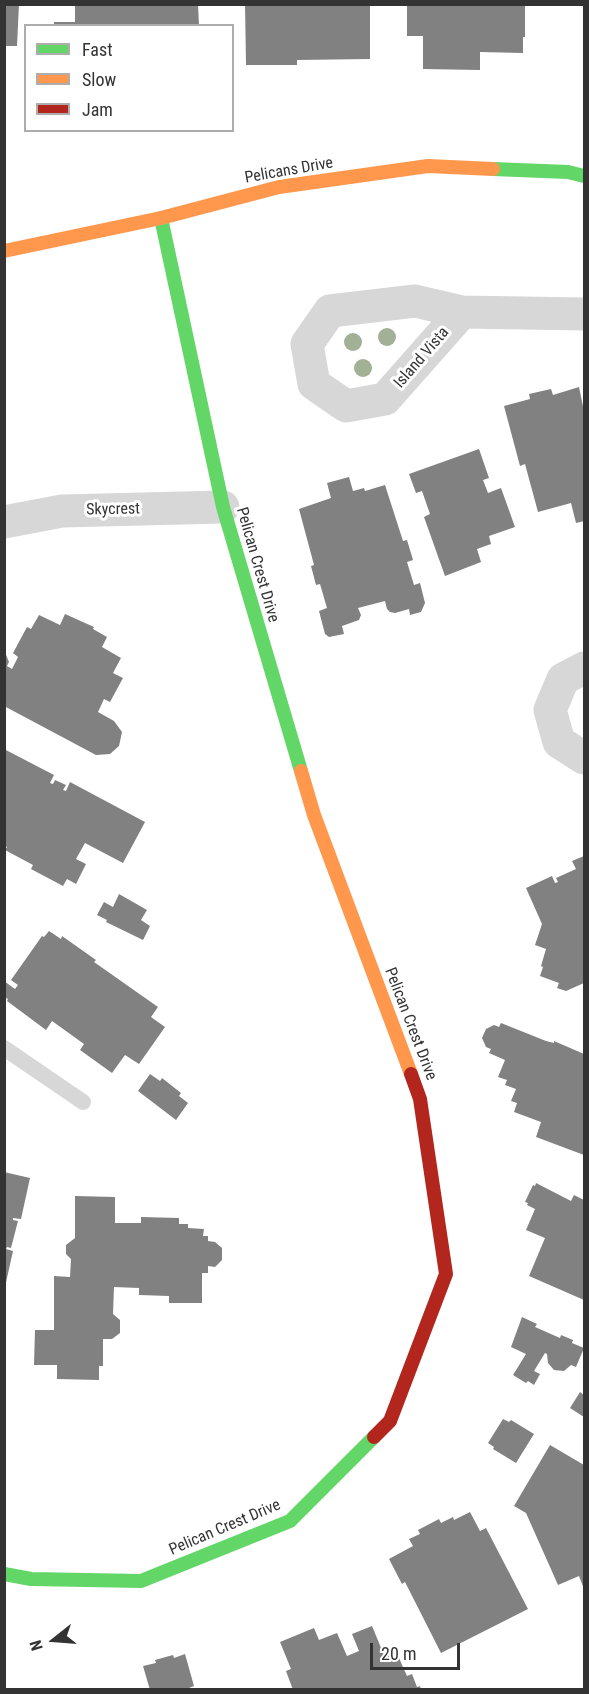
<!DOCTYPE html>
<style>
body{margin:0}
#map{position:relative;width:589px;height:1694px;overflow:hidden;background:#fff;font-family:"Roboto Condensed",sans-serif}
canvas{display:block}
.frame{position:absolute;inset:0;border:6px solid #333;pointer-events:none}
.legend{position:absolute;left:24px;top:24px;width:210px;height:108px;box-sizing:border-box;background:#fff;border:2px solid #adadad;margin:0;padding:8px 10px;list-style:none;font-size:18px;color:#333}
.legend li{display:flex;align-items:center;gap:12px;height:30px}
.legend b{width:30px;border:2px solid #adadad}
.north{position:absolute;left:24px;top:1610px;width:60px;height:60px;-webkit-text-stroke:4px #fff;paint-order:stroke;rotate:253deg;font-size:16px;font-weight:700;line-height:24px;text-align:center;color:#333}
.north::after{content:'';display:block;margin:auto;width:21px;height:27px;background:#333;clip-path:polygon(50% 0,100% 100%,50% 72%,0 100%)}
.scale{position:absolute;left:370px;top:1643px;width:90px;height:27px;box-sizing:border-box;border:3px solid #333;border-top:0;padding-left:8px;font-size:18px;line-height:21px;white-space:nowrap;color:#333;-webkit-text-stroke:4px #fff;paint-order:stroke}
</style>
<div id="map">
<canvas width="589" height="1694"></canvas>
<div class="frame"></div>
<ul class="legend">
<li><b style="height:8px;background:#63d668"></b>Fast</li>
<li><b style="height:8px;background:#ff974d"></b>Slow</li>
<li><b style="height:8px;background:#b3261e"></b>Jam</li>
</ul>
<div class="north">N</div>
<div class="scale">20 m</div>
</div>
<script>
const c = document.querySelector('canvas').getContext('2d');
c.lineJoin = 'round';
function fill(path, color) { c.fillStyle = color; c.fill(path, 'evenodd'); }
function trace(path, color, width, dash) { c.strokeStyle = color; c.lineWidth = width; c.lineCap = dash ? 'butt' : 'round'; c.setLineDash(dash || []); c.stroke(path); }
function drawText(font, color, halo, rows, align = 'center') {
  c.font = font + ' "Roboto Condensed",sans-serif'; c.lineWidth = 6; c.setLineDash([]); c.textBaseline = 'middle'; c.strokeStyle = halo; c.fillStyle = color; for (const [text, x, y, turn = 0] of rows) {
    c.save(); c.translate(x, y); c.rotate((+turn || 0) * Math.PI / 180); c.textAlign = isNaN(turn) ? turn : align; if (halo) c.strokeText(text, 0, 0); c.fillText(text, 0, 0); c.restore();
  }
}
const building = new Path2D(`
 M4,4H19L17,46H4Z
 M75,4H198L199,26H54V22H75Z
 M245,4H370V59L297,60V65H246Z
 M411,4H525V37H523V53L480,52V70L423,69V36H407V6Z
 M579,387L584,411V521L576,523L571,503L538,512L525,464L520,466L504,406L530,399L529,394L551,389L553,395Z
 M479,449L489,478L483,480L488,493L501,488L515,527L489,536L491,544L477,549L481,562L445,576L424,517L430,514L422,491L416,493L409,474Z
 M349,477L353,491L364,488L365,491L385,485L403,541L407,540L413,560L407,562L414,585L420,583L425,603L421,612L410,615L409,609L395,613L390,612L387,609L385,601L358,608L361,615L359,620L342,626L344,634L329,637L325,634L319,611L327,608L320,584L316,585L311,566L314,565L299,509L331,498L327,483Z
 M65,614L94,627L93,629L107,637L102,647L121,658L113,673L123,678L110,702L104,699L98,712L114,721L122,732L119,746L110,754L96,755L4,706V650L9,662L7,666L12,669L18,657L13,653L27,627L31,629L39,615L60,625Z
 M4,749L54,775L50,783L53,784L55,780L66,785L63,790L66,791L70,782L145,822L123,863L85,843L76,859L86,864L76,884L67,879L63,886L31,869L33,865L5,850L7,847L4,845Z
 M584,856V983L566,991L557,988L559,983L540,976L543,967L541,966L546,949L535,945L542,924L526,888L552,876L555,883L558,882L556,878L576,869L572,861Z
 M119,894L147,910L141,920L150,926L143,940L106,922L107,920L97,915L104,902L113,907Z
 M49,931L61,939L62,936L96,960L94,962L158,1007L151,1017L165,1027L139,1064L125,1055L112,1073L80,1050L84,1044L52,1021L46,1030L7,1001L8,999L4,997V981L15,989L18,985L11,980L42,936L44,937Z
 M501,1023L546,1041L554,1043V1041L584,1054V1155L536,1137L541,1122L514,1112L517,1103L511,1101L516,1089L505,1085L507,1080L498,1077L505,1060L489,1053L491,1049L486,1047L482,1038L486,1029L494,1025L499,1027Z
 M150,1074L160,1081L162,1078L181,1093L179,1096L188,1103L176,1120L138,1091Z
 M4,1172L30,1178L21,1219L13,1218V1220L18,1221L11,1248L7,1247L6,1249L13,1251L5,1287Z
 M536,1183L571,1201L574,1195L584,1200V1300L529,1276L545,1238L526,1230L535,1209L527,1205L528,1203L525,1202L533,1185L535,1186Z
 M75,1196L115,1197V1223H141V1217L179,1218V1224H188V1228L204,1229L203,1236H208V1241L215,1242L222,1248V1260L215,1267L208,1266V1273H202V1303H169V1296L139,1295V1288L114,1287L113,1314L120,1320V1333L112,1339H103V1366H99V1380L57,1379V1365H34L35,1330H54V1276L70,1277L71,1259L66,1254V1245L75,1238Z
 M522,1317L537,1324L535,1327L560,1338L561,1335L573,1340L572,1343L584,1348L576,1367L571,1365L564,1371L554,1370L548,1363L547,1354L545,1353L534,1371L540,1374L534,1385L528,1381L526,1383L513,1375L526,1354L511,1347Z
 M580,1392L584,1395V1417L570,1408Z
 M503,1419L509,1422L511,1420L534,1434L516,1463L493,1449L494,1447L488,1443Z
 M550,1445L584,1465V1589L579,1576L558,1585L526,1513L514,1506Z
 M470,1512L480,1531L486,1528L528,1609L441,1653L405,1582L402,1584L389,1559L413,1546L409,1539L420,1534L418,1530L439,1519L441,1523L453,1517L454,1520Z
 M372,1626L384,1655L391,1652L392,1655L395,1653L397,1659L399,1658L407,1676L412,1674L417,1687L420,1686L421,1690H293L286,1671L291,1669L280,1642L314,1628L319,1640L337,1633L347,1656L359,1651L352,1634Z
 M185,1654L194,1686L189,1688L190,1690H150L143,1666L156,1663L155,1660L173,1655L174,1658Z`);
const lane = new Path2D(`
 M4,1048L83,1102`);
const street = new Path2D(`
 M462,312L385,399L346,406L314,384L307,344L330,311L415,301L462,312L584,314
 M4,522L62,511L223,507
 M584,668L563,679L550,710L559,742L584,758`);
const fast = new Path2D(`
 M493,169L568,172L584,176
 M161,218L223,507L301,771
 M4,1574L31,1579L141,1581L290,1521L374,1437`);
const slow = new Path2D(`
 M4,251L161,218L279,187L428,166L493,169
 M301,771L314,815L411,1074`);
const jam = new Path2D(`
 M374,1437L390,1421L446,1274L420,1099L411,1074`);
const trees = [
 [387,337],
 [353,342],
 [363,368]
];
const streetNames = [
 ["Pelicans Drive",289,171,-10],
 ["Island Vista",422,358,-49],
 ["Skycrest",113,510,-1],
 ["Pelican Crest Drive",257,565,74],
 ["Pelican Crest Drive",410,1024,69],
 ["Pelican Crest Drive",225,1528,-23]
];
fill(building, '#818181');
trace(lane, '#d7d7d7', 16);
trace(street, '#d7d7d7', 33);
trace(fast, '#63d668', 14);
trace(slow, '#ff974d', 14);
trace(jam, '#b3261e', 14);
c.fillStyle = '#a2b095';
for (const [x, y] of trees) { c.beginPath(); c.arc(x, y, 9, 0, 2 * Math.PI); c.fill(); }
drawText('16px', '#333', '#fff', streetNames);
</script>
